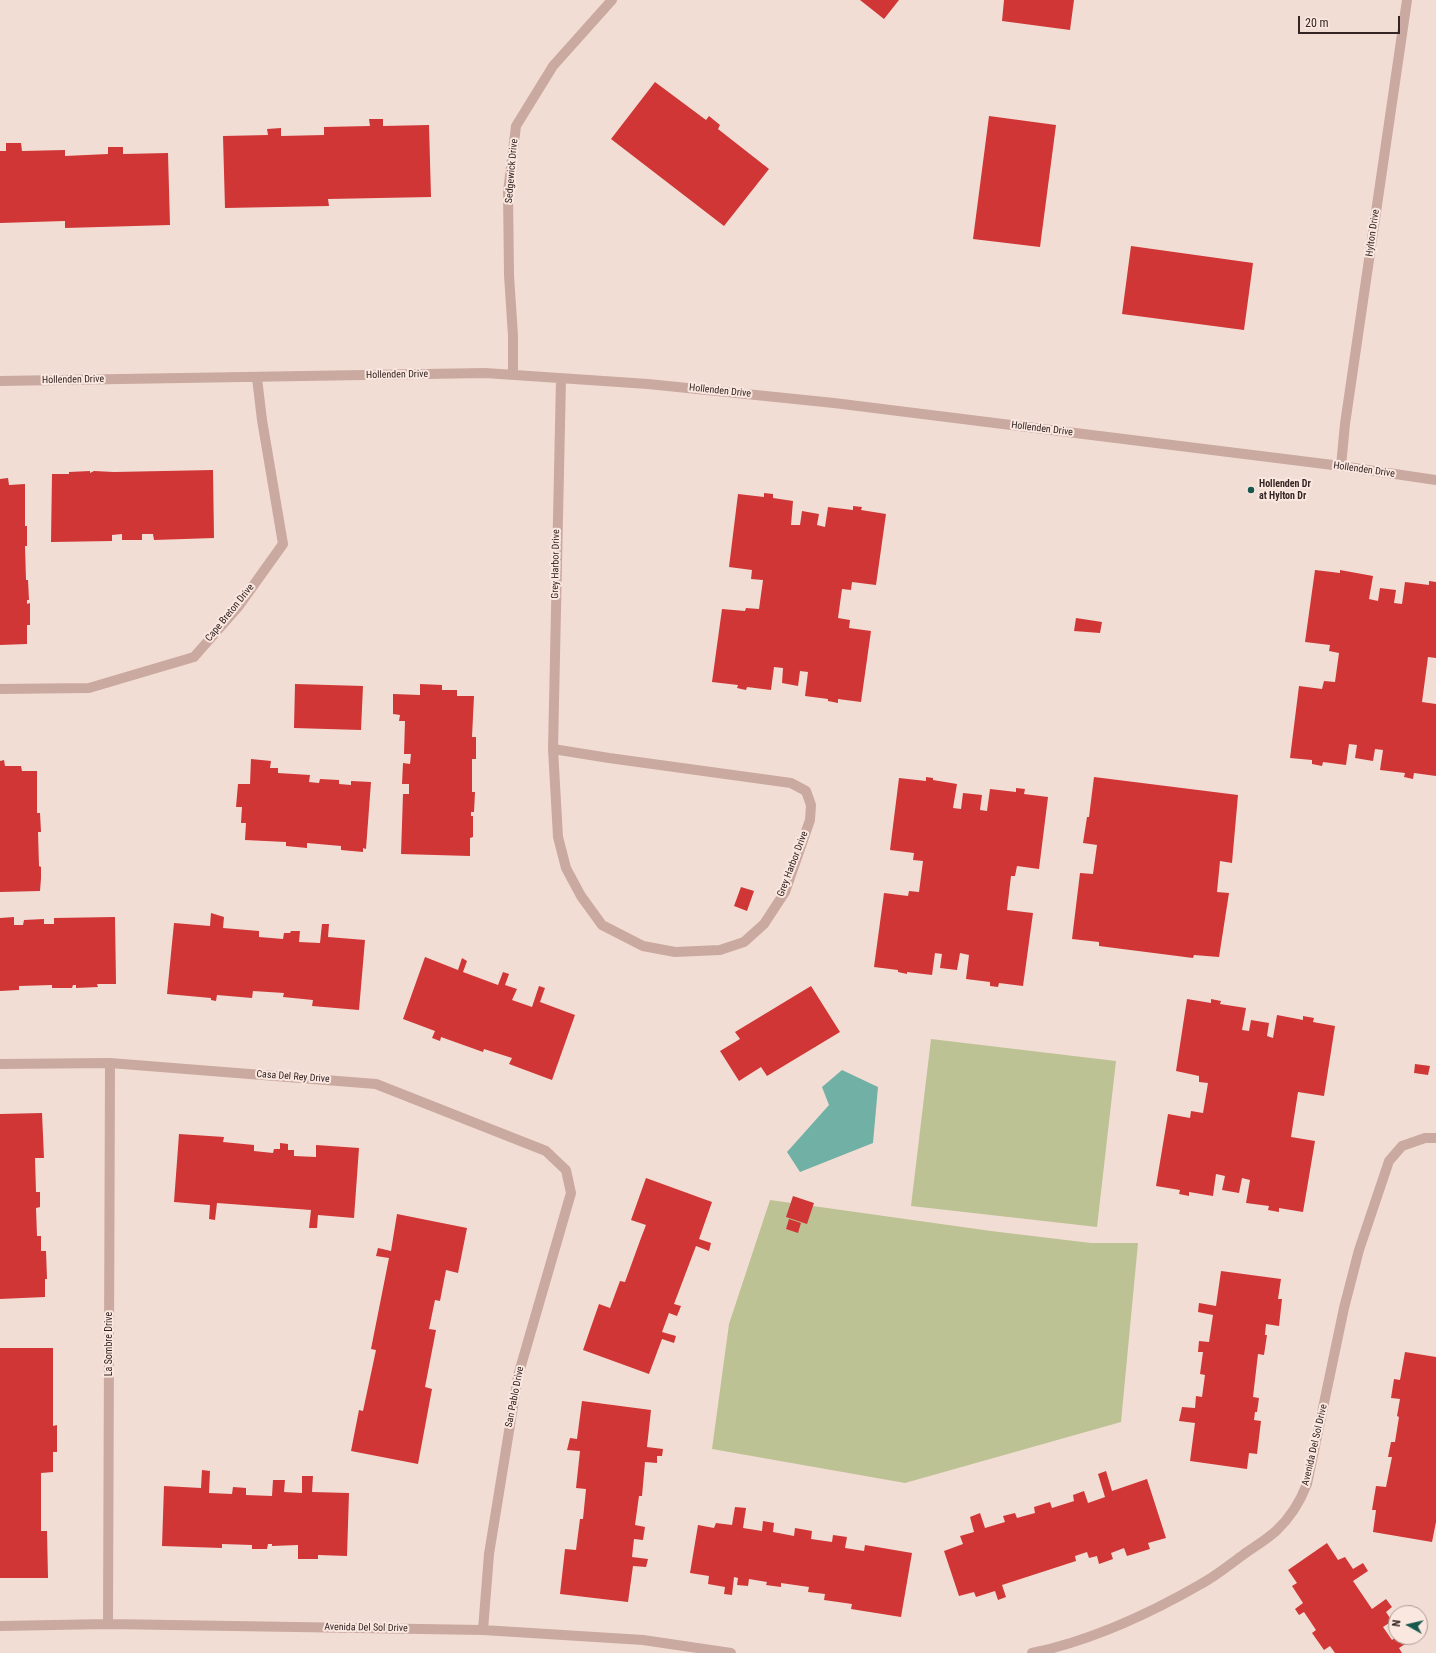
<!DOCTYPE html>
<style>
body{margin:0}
#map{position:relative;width:1436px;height:1653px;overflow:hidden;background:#f2ddd4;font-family:"Roboto Condensed",sans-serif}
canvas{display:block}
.north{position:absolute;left:1388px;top:1605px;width:40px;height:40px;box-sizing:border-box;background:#fae8e0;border:1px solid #ab9a95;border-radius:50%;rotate:278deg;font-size:11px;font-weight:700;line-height:16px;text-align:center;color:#342524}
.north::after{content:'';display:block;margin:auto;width:14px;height:18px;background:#17574d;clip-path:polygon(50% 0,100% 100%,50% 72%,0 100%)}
.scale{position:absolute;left:1298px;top:16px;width:102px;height:18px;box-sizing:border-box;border:2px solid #342524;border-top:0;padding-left:5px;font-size:12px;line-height:14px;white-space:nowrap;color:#342524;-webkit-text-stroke:3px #fae8e0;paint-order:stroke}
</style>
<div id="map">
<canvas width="1436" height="1653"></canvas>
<div class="north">N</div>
<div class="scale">20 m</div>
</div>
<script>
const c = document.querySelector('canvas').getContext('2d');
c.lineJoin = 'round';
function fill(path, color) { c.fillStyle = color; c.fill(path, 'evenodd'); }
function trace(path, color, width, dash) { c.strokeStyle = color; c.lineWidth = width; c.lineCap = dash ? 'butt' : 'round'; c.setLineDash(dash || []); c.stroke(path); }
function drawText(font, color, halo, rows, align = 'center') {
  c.font = font + ' "Roboto Condensed",sans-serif'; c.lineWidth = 4; c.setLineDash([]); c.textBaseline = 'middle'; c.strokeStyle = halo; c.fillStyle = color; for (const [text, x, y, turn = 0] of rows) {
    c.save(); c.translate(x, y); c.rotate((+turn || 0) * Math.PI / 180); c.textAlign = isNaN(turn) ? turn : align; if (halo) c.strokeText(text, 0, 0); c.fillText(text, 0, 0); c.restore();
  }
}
const green = new Path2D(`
 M931,1039L1116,1061L1097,1227L911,1206Z
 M770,1200L991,1231L1091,1243H1138L1121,1422L905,1483L712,1449L729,1324Z`);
const water = new Path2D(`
 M842,1070L878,1087L873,1143L800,1172L787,1152L829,1105L822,1087Z`);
const building = new Path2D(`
 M860,0H899L884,19Z
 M1004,0H1074L1070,30L1002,21Z
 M655,82L706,120L709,116L720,125L718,129L769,169L724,226L611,139Z
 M989,116L1056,125L1040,247L973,239Z
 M369,119H383V126L429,125L431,197L328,199L329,206L225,208L223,136L268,135L267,129L281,128V136L324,135V127L370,126Z
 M6,143H21L22,151L65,150V156L108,154V147H123V154L168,153L170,225L65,228V221L0,223V151H6Z
 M1131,246L1253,263L1244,330L1122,314Z
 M213,470L214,538L154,540L153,534H142V540H122V534L112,535V541L51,542L52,474H69V472L90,471V473L94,471L114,472Z
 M8,478L9,485L25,484V526H27V546H25L26,580H28L29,600H27V604L30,603V625H27V644L0,645V479Z
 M764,493L773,494V498L793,501L791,525H800L802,511L819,514L817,525L825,527L828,507L853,510V506L862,507L861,510L886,514L876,585L852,582L851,590L842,589L838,618L850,620L849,628L871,631L861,702L838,699V703L828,701V699L805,696L808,672L800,671L798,686L782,683L783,668L774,667L771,690L747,687L746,690L737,688L738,685L712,682L722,609L745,611L746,608L759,609L763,580L751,579L752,570L729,567L738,494L764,497Z
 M1315,570L1340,573V570L1373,576L1369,599L1378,601L1380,588L1396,590L1394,603L1402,604L1405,582L1429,585V581L1436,582V658L1428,657L1422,702L1436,704V776L1414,773L1413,779L1404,777L1405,773L1380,770L1383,750L1375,749L1373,761L1355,758L1357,745L1349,744L1346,765L1323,762L1322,766L1312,764V760L1290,758L1299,686L1322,689L1324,681L1335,682L1339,653L1329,651L1330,645L1305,642Z
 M1076,618L1102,622L1100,633L1074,631Z
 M295,684L363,686L361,730L294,728Z
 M420,684L442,685V690H457V696H474L472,737H476V759H472V792H475L474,812H471V816H473V837L470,838V856L401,854L403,794H409V784H402L403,763L410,764L411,754H404L405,721H399L400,715L393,714V694L420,695Z
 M251,759L271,761L270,768H278V773L310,775L309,782L319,783L320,779L339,780V784L351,785V781L371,782L366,849L363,848V852L341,850V846L307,843V848L286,846V842L245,840L246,823H241L242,807H236L238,784H250Z
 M4,760L5,766H21L22,771H37V813H40L41,832H38L39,866L41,867V878L40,891L0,892V761Z
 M926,777L933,778V780L957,784L953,808L961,809L963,793L982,795L980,810L987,811L990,789L1016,792V788L1025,789L1024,794L1048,797L1039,869L1017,866L1015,876H1011L1007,910L1033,913L1023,986L999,983L998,987L990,986V982L966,979L969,955L960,953L957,970L940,968L942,954L935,953L932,975L907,972V974L898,972V970L874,967L884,893L908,896L909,891L919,892L923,861L913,860L914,853L890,850L899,778L926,781Z
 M1094,777L1238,795L1232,863L1220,861L1217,892L1229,893L1219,957L1194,955L1193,958L1099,946V942L1072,939L1080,873L1093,874L1097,845L1083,843L1087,817H1089Z
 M741,887L754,891L747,911L734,906Z
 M211,913L224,917L223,928L259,931V937L283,939L284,933H290L291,931H300L299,942L320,943L322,924H329L328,937L365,940L359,1010L312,1006L313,1000L283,997L284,993L253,991L252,998L217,995L216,1001L211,1000V998L167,994L174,923L210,926Z
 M14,917V925H23L24,920L44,919V924H54V918L115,917L116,984H97L98,987L76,988V985H73L72,988H52V985L19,986V990L0,991V918Z
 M425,957L458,970L462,958L467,961L463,972L498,985L503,972L509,974L505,985L517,989L512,1000L532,1007L539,986L545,988L540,1002L575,1015L552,1080L509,1064L512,1058L484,1049L483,1052L441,1037L440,1041L432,1038L435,1031L403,1019Z
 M811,986L840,1032L767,1076L761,1067L739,1081L720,1051L740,1039L735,1032Z
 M1187,999L1211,1003V999L1221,1001L1220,1004L1246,1008L1242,1030L1249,1031L1251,1020L1269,1023L1267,1036L1273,1038L1277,1015L1303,1020V1016L1314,1018L1313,1022L1335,1026L1324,1096L1298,1092L1291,1137L1315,1141L1303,1212L1279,1208V1212L1268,1210L1269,1206L1246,1203L1250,1180L1242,1178L1239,1193L1222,1190L1225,1176L1216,1174L1213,1196L1189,1192V1196L1179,1194L1180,1190L1156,1186L1168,1114L1190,1118L1191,1111L1203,1113L1208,1083L1199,1082V1076L1176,1071Z
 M1415,1064L1430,1066L1428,1075L1414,1073Z
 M42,1113L44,1158H35L36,1192H40V1207L36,1208L37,1236H41V1251H46L47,1279H45V1297L0,1299V1114Z
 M179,1134L224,1137L223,1142L254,1145V1151L273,1153L274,1149H280V1143L288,1144V1150H294V1156L316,1157V1145L359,1148L354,1218L318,1215L317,1228H309L311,1210L217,1203L215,1220L209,1219L210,1205L174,1202Z
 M646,1178L712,1202L699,1239L711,1243L709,1251L696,1246L674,1304L681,1306L677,1316L669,1313L662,1332L676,1336L674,1343L662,1339L649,1374L583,1350L599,1304L610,1308L620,1281L625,1282L641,1238L646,1225L631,1220Z
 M793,1196L814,1203L807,1224L786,1217Z
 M397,1214L467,1228L458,1273L446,1270L440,1301L435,1300L429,1329L436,1330L425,1387L432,1389L418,1464L351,1451L359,1410L363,1411L376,1350L371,1349L389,1258L376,1256L378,1248L391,1251Z
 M789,1219L801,1223L798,1233L786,1229Z
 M1221,1271L1281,1279L1278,1299H1282L1279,1326L1266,1324L1265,1335H1267L1264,1355L1258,1354L1253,1397L1259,1398L1257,1412H1255L1254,1420L1261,1421L1257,1454L1249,1453L1247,1469L1190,1461L1195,1423L1179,1421L1182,1407L1195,1408L1196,1396L1202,1397L1205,1375L1200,1374L1203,1352H1198L1199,1341L1209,1342L1213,1315L1198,1312L1199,1303L1216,1306Z
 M0,1348H53V1426L57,1425V1452H53V1472L41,1473V1531H47L48,1578H0Z
 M1405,1352L1436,1357V1522L1432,1542L1373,1532L1376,1510H1372L1376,1486L1386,1487L1392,1457H1388L1391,1442H1395L1399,1417L1397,1416L1400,1399L1391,1398L1394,1379L1400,1380Z
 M582,1401L651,1410L647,1447L663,1449L662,1456H657V1463L645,1462L642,1496H639L635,1525L645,1527L643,1540L634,1539L632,1557L648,1559L646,1567L633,1566L628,1602L560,1594L565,1549L576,1550L580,1519H583L586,1489L576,1488L580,1451L567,1450L570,1438L577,1439Z
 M202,1470L210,1471L209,1493L232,1494L233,1487L246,1488V1495L272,1496L273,1480H285L284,1492L302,1493V1476H313L312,1492L349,1493L347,1556L318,1555V1559H298V1545L272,1546V1544H268L267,1549H252V1545L222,1544V1548L162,1546L164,1486L201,1488Z
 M1106,1471L1112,1491L1147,1479L1166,1538L1148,1543L1150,1549L1127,1556L1124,1548L1111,1553L1113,1559L1099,1564L1097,1556L1089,1558L1087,1552L1075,1556L1076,1561L1002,1585L1006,1597L998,1600L995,1591L976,1597L974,1592L959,1596L944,1551L963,1544L960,1536L974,1532L970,1517L980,1513L985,1528L1005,1522L1003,1516L1015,1513L1017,1518L1035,1513L1034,1507L1050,1502L1052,1508L1074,1501L1073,1495L1084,1491L1088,1503L1105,1497L1098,1474Z
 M735,1507L746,1508L743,1528L762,1531L763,1521L774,1523L773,1532L794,1536L795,1528L812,1531L811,1539L832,1542L833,1535L847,1537L845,1548L864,1551L865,1545L912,1553L901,1617L851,1609L852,1604L824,1600L825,1594L808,1592L809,1587L781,1583V1587L766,1585L767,1582L749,1579L748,1586L737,1585L738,1578L734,1577L732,1595L724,1594L725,1587L708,1584L709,1576L690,1573L698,1525L714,1528L716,1523L732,1525Z
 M1327,1543L1338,1560L1345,1557L1353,1569L1363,1563L1368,1571L1353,1581L1372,1609L1386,1599L1392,1607L1386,1612L1392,1621L1383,1627L1392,1640L1396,1637H1412L1413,1639L1399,1648L1402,1653H1335L1330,1646L1324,1650L1312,1633L1316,1630L1304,1612L1299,1615L1295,1609L1303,1603L1292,1586L1297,1583L1288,1570Z`);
const minor = new Path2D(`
 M513,375V336L509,275L508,192L516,126L553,66L612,0
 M0,381L485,373L648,384L834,403L1341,466L1436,480
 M1341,466L1345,424L1407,0
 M0,689L89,688L194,657L238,607L283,544L262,420L257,378
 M553,749L609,758L791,783L806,791L811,805L810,820L785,892L764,924L744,942L720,950L675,952L643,946L602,925L581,896L566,868L558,837L553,749L561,379
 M0,1064L110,1063L376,1084L546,1151L566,1170L571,1193L518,1376L489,1554L483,1630
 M108,1624L110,1063
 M0,1626L108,1624L483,1630L643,1640L731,1653
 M1032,1653C1090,1641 1149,1614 1201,1584C1216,1576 1229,1565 1243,1555C1254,1547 1266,1540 1276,1531C1290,1518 1300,1502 1307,1484L1344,1308L1359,1250L1389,1161L1402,1146L1425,1138H1436`);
const markers = [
 [1251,490,4,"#17574d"]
];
const streetNames = [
 ["Sedgewick Drive",512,171,-85],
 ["Hylton Drive",1373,233,-82],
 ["Hollenden Drive",397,375,-1],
 ["Hollenden Drive",73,380,-1],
 ["Hollenden Drive",720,391,6],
 ["Hollenden Drive",1042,429,7],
 ["Hollenden Drive",1364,470,8],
 ["Grey Harbor Drive",556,564,-89],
 ["Cape Breton Drive",230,613,-51],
 ["Grey Harbor Drive",793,864,-69],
 ["Casa Del Rey Drive",293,1077,4],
 ["La Sombre Drive",109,1344,-90],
 ["San Pablo Drive",515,1397,-79],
 ["Avenida Del Sol Drive",1315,1445,-77],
 ["Avenida Del Sol Drive",366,1628,1]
];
const poiNames = [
 ["Hollenden Dr",1259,484],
 ["at Hylton Dr",1259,496]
];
fill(green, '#bdc294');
fill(water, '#71b1a5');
fill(building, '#cf3635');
trace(minor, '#caa9a0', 10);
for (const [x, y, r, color] of markers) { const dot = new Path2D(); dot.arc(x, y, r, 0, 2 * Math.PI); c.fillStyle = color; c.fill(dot); trace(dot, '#fae8e0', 1.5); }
drawText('10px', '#342524', '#fae8e0', streetNames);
drawText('bold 10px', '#342524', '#fae8e0', poiNames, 'left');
</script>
